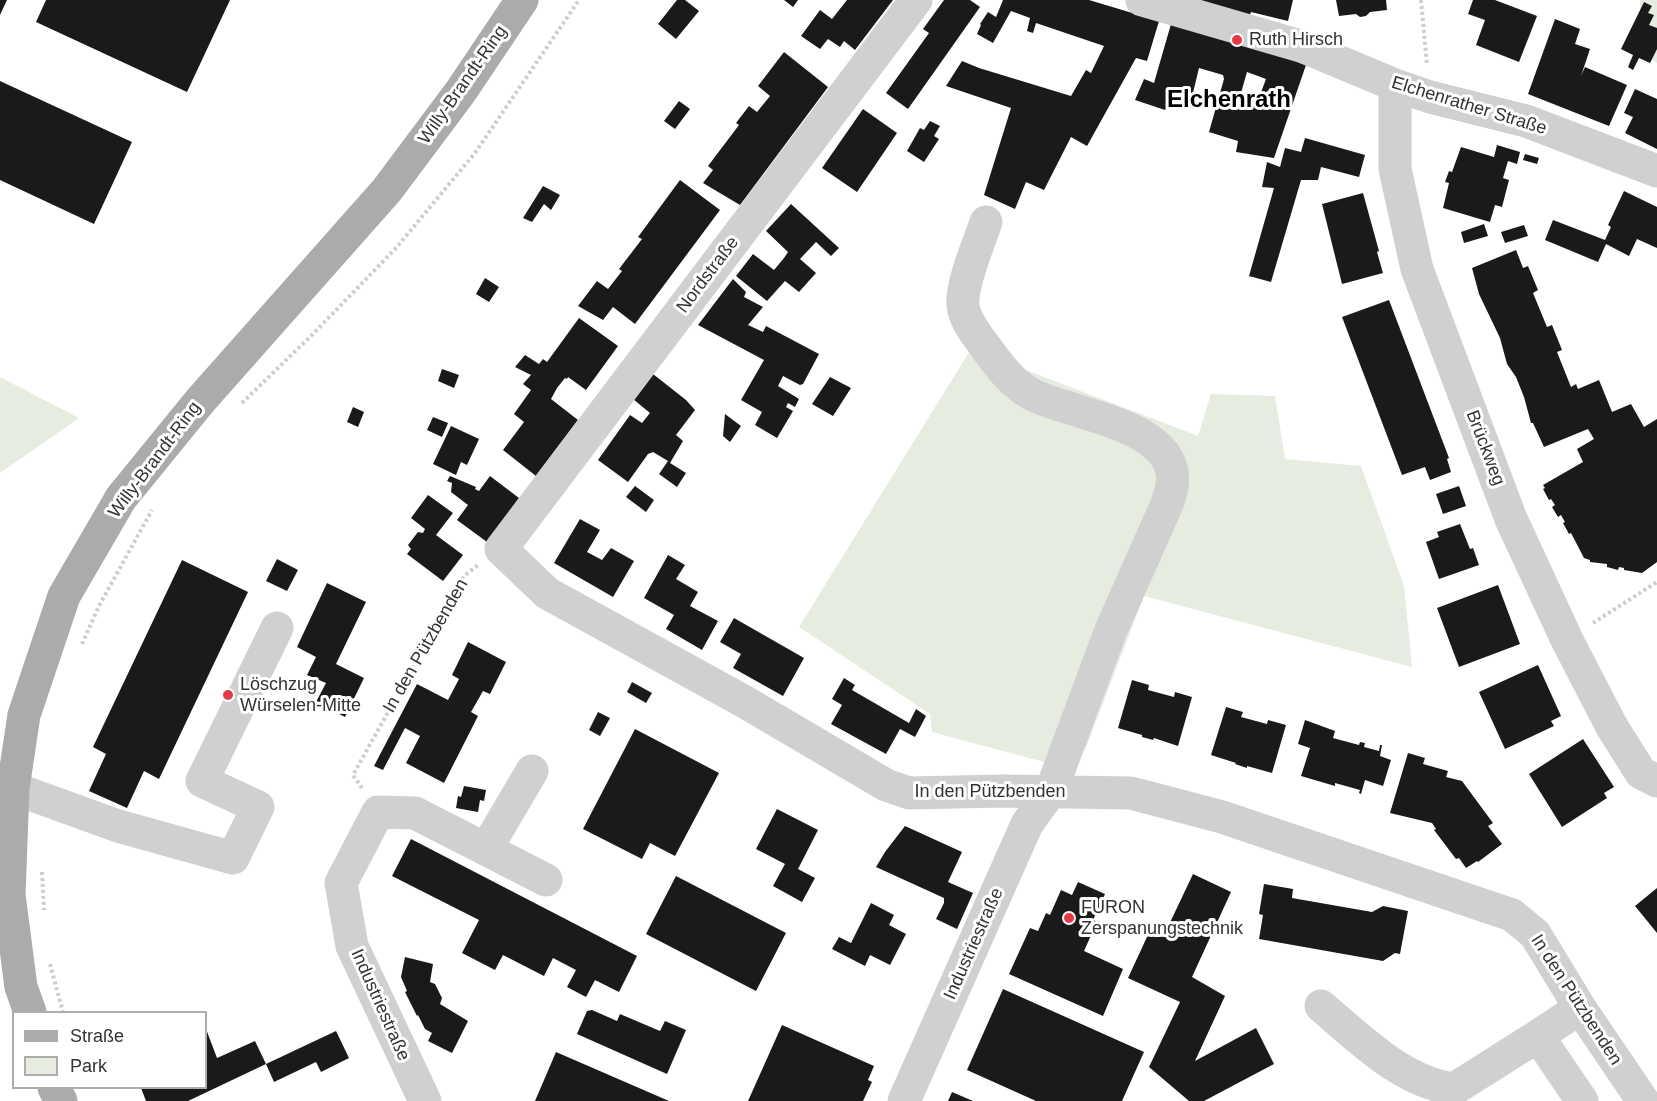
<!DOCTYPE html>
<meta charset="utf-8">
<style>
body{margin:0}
#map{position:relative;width:1657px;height:1101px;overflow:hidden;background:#fff;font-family:Helvetica,sans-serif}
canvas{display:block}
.legend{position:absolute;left:12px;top:1011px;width:195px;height:78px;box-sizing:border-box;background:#fff;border:2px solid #adadad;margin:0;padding:8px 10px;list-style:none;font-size:18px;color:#333}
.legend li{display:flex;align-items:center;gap:12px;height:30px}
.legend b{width:30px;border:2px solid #adadad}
</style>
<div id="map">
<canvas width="1657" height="1101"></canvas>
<ul class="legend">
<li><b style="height:8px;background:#ababab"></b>Straße</li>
<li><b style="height:16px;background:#e6ecdf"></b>Park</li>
</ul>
</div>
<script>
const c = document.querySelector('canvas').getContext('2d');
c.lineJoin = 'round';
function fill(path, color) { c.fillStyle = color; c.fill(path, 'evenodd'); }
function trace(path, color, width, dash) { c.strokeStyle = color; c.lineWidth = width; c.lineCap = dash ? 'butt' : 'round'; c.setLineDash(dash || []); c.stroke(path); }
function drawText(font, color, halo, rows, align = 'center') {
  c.font = font + ' Helvetica,sans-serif'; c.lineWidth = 6; c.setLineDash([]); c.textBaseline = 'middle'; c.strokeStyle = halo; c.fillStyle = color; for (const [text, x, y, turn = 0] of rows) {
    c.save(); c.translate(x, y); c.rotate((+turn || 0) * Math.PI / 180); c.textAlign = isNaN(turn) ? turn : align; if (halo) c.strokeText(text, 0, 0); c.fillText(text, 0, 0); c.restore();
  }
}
const green = new Path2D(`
 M1640,0H1657V63L1641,53Z
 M971,349L1198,436L1211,394L1275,396L1285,459L1361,466L1404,586L1412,667L1144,596L1085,750L1048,763L932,732L930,714L799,627Z
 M0,377L79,418L0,473Z`);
const building = new Path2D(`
 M0,0H7L0,15Z
 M46,0H230L187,92L36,22Z
 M677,0H685L699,11L676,39L658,24Z
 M784,0H798L793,7Z
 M847,0H893L855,50L844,41L840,47L828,39L820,49L801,36L820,10L832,19Z
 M944,0H970L980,7L908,109L886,93L929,33L923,29Z
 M1003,0H1089L1159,21L1147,61L1136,58L1087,146L1071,137L1044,190L1026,182L1015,209L984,195L1011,108L946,86L962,61L979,68L1071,96L1086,70L1091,73L1104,46L1036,23L1033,33L1027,31L1030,18L1011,11L993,43L977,34L981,25L980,24L988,12L996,17Z
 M1183,0H1293L1288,21L1251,12L1249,17Z
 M1336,0H1386L1387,10L1370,12L1366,16L1360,17L1356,14L1339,16Z
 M1473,0H1495L1537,16L1519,62L1476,45L1485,20L1468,14Z
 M1644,2L1652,6L1648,13L1654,15L1649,25L1657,28V49L1650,63L1639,58L1633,70L1628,67L1633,55L1621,49Z
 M1555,19L1580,29L1575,44L1590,49L1581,76L1585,67L1627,85L1609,126L1528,94Z
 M1171,24L1253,46L1306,65L1274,158L1236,152L1238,141L1209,132L1224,79L1223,75L1199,68L1191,101L1172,94L1165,110L1135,100L1144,79L1154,83ZM1247,72L1266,79L1256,106L1239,100Z
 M784,52L828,87L740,205L703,183L713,170L708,166L739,125L736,123L749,106L757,112L770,96L758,86Z
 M0,81L132,142L94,224L0,180Z
 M1635,89L1657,99V149L1625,133L1633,117L1624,113Z
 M679,101L690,109L675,129L664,121Z
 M863,109L897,133L857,192L822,168Z
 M930,121L940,126L934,136L939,139L924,162L907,151L920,128L924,130Z
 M1305,138L1365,155L1359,177L1321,167L1318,180H1301L1271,282L1249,276L1274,188L1262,187L1267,162L1280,167L1285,148L1301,152Z
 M1497,145L1520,152L1517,164L1508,161L1503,178L1509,180L1502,207L1495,205L1490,222L1443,208L1449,183L1445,182L1449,171L1452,172L1461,147L1494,157Z
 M1525,154L1539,158L1537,164L1523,160Z
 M680,180L720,210L635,324L613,307L603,320L578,306L597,281L608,289L622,271L619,269L642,239L638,237Z
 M543,186L560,195L551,210L544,204L532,222L523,218Z
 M1624,191L1657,207V248L1637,239L1629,256L1606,244L1598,262L1545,240L1553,220L1605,240L1611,227L1608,225Z
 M1363,193L1379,251L1377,252L1383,273L1342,284L1322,204Z
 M791,204L839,248L831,256L816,242L800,259L816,273L799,292L785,281L767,301L736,276L753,254L774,270L784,258L788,252L766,231Z
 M1484,224L1488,236L1464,243L1461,232Z
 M1524,225L1528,236L1505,243L1501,232Z
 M1516,250L1523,268L1528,266L1538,290L1533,293L1547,327L1552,325L1562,350L1557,352L1571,387L1576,384L1578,389L1599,380L1612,412L1631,404L1644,427L1657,419V562L1642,573L1624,570V568L1619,567L1618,570L1607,567V564L1590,562V560L1584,558L1571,533L1569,534L1563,523L1565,522L1561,515L1558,517L1552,507L1555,505L1551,499L1549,500L1543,489L1545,488L1543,485L1583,462L1577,449L1594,439L1588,429L1544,447L1533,423H1531L1524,397L1516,377L1507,364L1500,338L1479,294L1472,268Z
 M485,278L499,287L489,302L476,294Z
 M733,279L746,292L744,297L763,307L748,325L763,332L766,326L819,354L803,384L800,385L783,376L778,386L799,399L795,407L788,403L786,407L793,411L777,438L755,425L762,412L741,400L764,360L698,325Z
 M1389,300L1449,458L1447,459L1451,472L1430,480L1425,467L1402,475L1342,317Z
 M579,318L618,346L586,390L568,377L567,379L565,378L557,388L551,399L578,420L536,476L503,450L524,422L514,414L531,390L523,384L531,375L515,367L525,355L539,364L543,359L547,362Z
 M442,369L459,375L454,388L438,381Z
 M653,374L686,400L695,410L676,435L683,441L670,463L686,473L677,487L659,474L668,461L653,452L648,454L628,482L598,460L630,415L642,423L650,413L633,399Z
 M830,377L851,388L833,416L812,404Z
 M353,407L364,412L358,427L347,422Z
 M725,414L741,426L730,442L723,436Z
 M433,417L448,423L442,437L427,430Z
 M451,426L479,439L467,465L461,462L456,475L433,464Z
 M450,476L476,487L475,489L479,491L490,476L519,498L487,542L457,520L468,505L451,492L452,483L447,481Z
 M635,486L654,500L646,512L626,497Z
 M1459,486L1466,506L1443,514L1436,494Z
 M428,495L453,513L436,535L463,555L443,581L407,554L411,549L408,545L418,532L423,533L425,529L411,518Z
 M580,519L600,530L587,552L602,560L611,548L634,561L613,597L554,563Z
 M1460,524L1470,549L1473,548L1479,565L1439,579L1426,542L1439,537L1437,532Z
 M668,555L685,565L676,579L698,592L690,606L718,621L702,650L666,629L674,615L644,598Z
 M277,559L298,570L287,591L266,581Z
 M182,560L248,592L159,779L144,771L127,808L89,791L106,754L93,747Z
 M327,583L366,602L336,664L364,678L345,717L316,702L326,683L307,675L316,657L297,647Z
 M1498,585L1520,644L1459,667L1437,608Z
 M734,618L804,658L783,696L733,668L741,654L720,642Z
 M468,642L506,662L490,694L483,691L471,712L478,716L444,783L406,763L420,736L405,728L383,770L374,766L417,684L448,700L459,679L452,675Z
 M1538,665L1561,716L1551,721L1554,726L1505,749L1479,692Z
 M844,678L855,685L852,690L909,723L916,709L926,716L915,737L900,729L886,754L831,724L842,705L832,699Z
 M1132,680L1149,685L1148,690L1174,697L1175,692L1192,697L1178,746L1154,738L1153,740L1142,737V735L1118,728Z
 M632,682L652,693L646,703L627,692Z
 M1226,707L1243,712L1241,717L1267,724L1268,720L1286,725L1272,773L1247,766V768L1235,764L1236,763L1211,755Z
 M598,712L610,718L600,736L589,730Z
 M1305,720L1335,731L1333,738L1359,745L1360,742L1365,743L1364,747L1379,751L1380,745H1382L1380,756L1391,760L1383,786L1365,780L1361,794L1359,793L1360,790L1335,783V786L1301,776L1310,748L1298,744Z
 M635,729L719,773L675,856L650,843L642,859L583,829Z
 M1583,739L1614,787L1604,793L1607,798L1562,827L1529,774Z
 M1408,753L1425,758L1423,764L1448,771L1446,777L1462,781L1493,823L1488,826L1502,844L1478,862L1477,861L1466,868L1459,858L1456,859L1434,830L1436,829L1432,823L1390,813Z
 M464,786L486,790L484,801L480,800L478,812L456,808L458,796L461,797Z
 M777,809L818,830L798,869L815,878L802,902L773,886L785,864L756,849Z
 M905,826L962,852L948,882L973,893L957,929L936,919L944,903V898L876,867L885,852Z
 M411,839L637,956L619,992L595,980L586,997L567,987L576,970L553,958L544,976L503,955L495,970L462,953L479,920L392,876Z
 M1193,874L1231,892L1192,977L1225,996L1195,1061L1256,1028L1274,1064L1204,1101H1189L1149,1067L1180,1002L1128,978L1153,924L1166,931Z
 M676,876L786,933L756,991L646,934Z
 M1078,882L1105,894L1093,920L1097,922L1084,951L1123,969L1103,1016L1009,974L1030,928L1038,931L1046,913L1050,915L1061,890L1072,895Z
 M1264,884L1293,889L1292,898L1372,912L1383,906L1408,911L1400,954L1395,953L1383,961L1259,939L1263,915L1259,914Z
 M1657,888V933L1635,906Z
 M871,903L894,915L889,925L906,934L890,965L870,955L865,966L832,949L839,937L851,943Z
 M405,957L433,964L430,982L435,984L442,998L440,1004L468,1021L452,1053L428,1041L432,1033L425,1029L418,1015L417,1016L405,992L407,991L401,977Z
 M1003,989L1144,1052L1122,1101H1036L967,1070Z
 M592,1010L617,1021L620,1014L660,1031L665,1021L686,1030L667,1074L577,1034L587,1011Z
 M782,1025L874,1066L868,1080L872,1082L863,1101H748Z
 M206,1029L217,1058L255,1041L266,1064L188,1101H146L141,1088H206Z
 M336,1031L349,1058L321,1072L316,1062L274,1082L266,1064Z
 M556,1052L669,1101H535Z
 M952,1092L973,1101H948Z`);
const path = new Path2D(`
 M1421,0L1427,65
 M242,403L313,334L396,248L475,153L579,0
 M1593,623L1657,582
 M82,644L99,606L152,510
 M362,788L353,775L464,576L478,565
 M42,872L44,910
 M50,964L63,1012`);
const minor = new Path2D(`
 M916,0L501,549L547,593L745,702L886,785L909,793L1003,791L1131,793L1222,817L1512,915L1535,934L1580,1008L1643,1101
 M1142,0L1304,47L1395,85L1430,97L1526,121L1657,171
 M1395,85V169L1417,269L1511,519L1567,640L1612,727L1641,773L1657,781
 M13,788L118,826L233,858L258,807L202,781L277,628
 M486,849L532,771
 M1321,1006C1360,1039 1402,1082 1454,1089L1538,1036
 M1580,1008L1538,1036L1582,1101
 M425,1101L352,946L341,883L378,812L415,813L546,880
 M904,1101L1027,824L1051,791L1111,630L1167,504C1171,493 1175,480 1171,468C1159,424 1072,413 1035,396C1014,386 1000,367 987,349C978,337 964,320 963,305C961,284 979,243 986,222`);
const major = new Path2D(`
 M30,1012L21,987L9,895L13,788L24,715L64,596L121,498L200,401L387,190L461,91L522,0
 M54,1088L61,1101`);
const markers = [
 [1237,40,6,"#e63946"],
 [228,695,6,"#e63946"],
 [1069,918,6,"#e63946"]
];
const poiNames = [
 ["Ruth Hirsch",1249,40],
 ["Löschzug",240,685],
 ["Würselen-Mitte",240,706],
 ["FURON",1081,908],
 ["Zerspanungstechnik",1081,929]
];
const streetNames = [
 ["Willy-Brandt-Ring",463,85,-55],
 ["Elchenrather Straße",1469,106,17],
 ["Nordstraße",708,275,-53],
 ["Brückweg",1485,448,69],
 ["Willy-Brandt-Ring",155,460,-53],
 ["In den Pützbenden",426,646,-60],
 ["In den Pützbenden",990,792],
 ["Industriestraße",974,944,-66],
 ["In den Pützbenden",1576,1000,57],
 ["Industriestraße",380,1005,66]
];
const districtNames = [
 ["Elchenrath",1229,100]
];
fill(green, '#e6ecdf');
fill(building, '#1a1a1a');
trace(path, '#cdcdcd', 4, [3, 3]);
trace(minor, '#d0d0d0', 33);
trace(major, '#ababab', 33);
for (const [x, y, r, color] of markers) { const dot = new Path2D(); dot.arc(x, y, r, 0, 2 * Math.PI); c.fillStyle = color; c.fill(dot); trace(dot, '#fff', 2); }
drawText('18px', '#333', '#fff', poiNames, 'left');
drawText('18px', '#333', '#fff', streetNames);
drawText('bold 24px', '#000', '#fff', districtNames);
</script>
